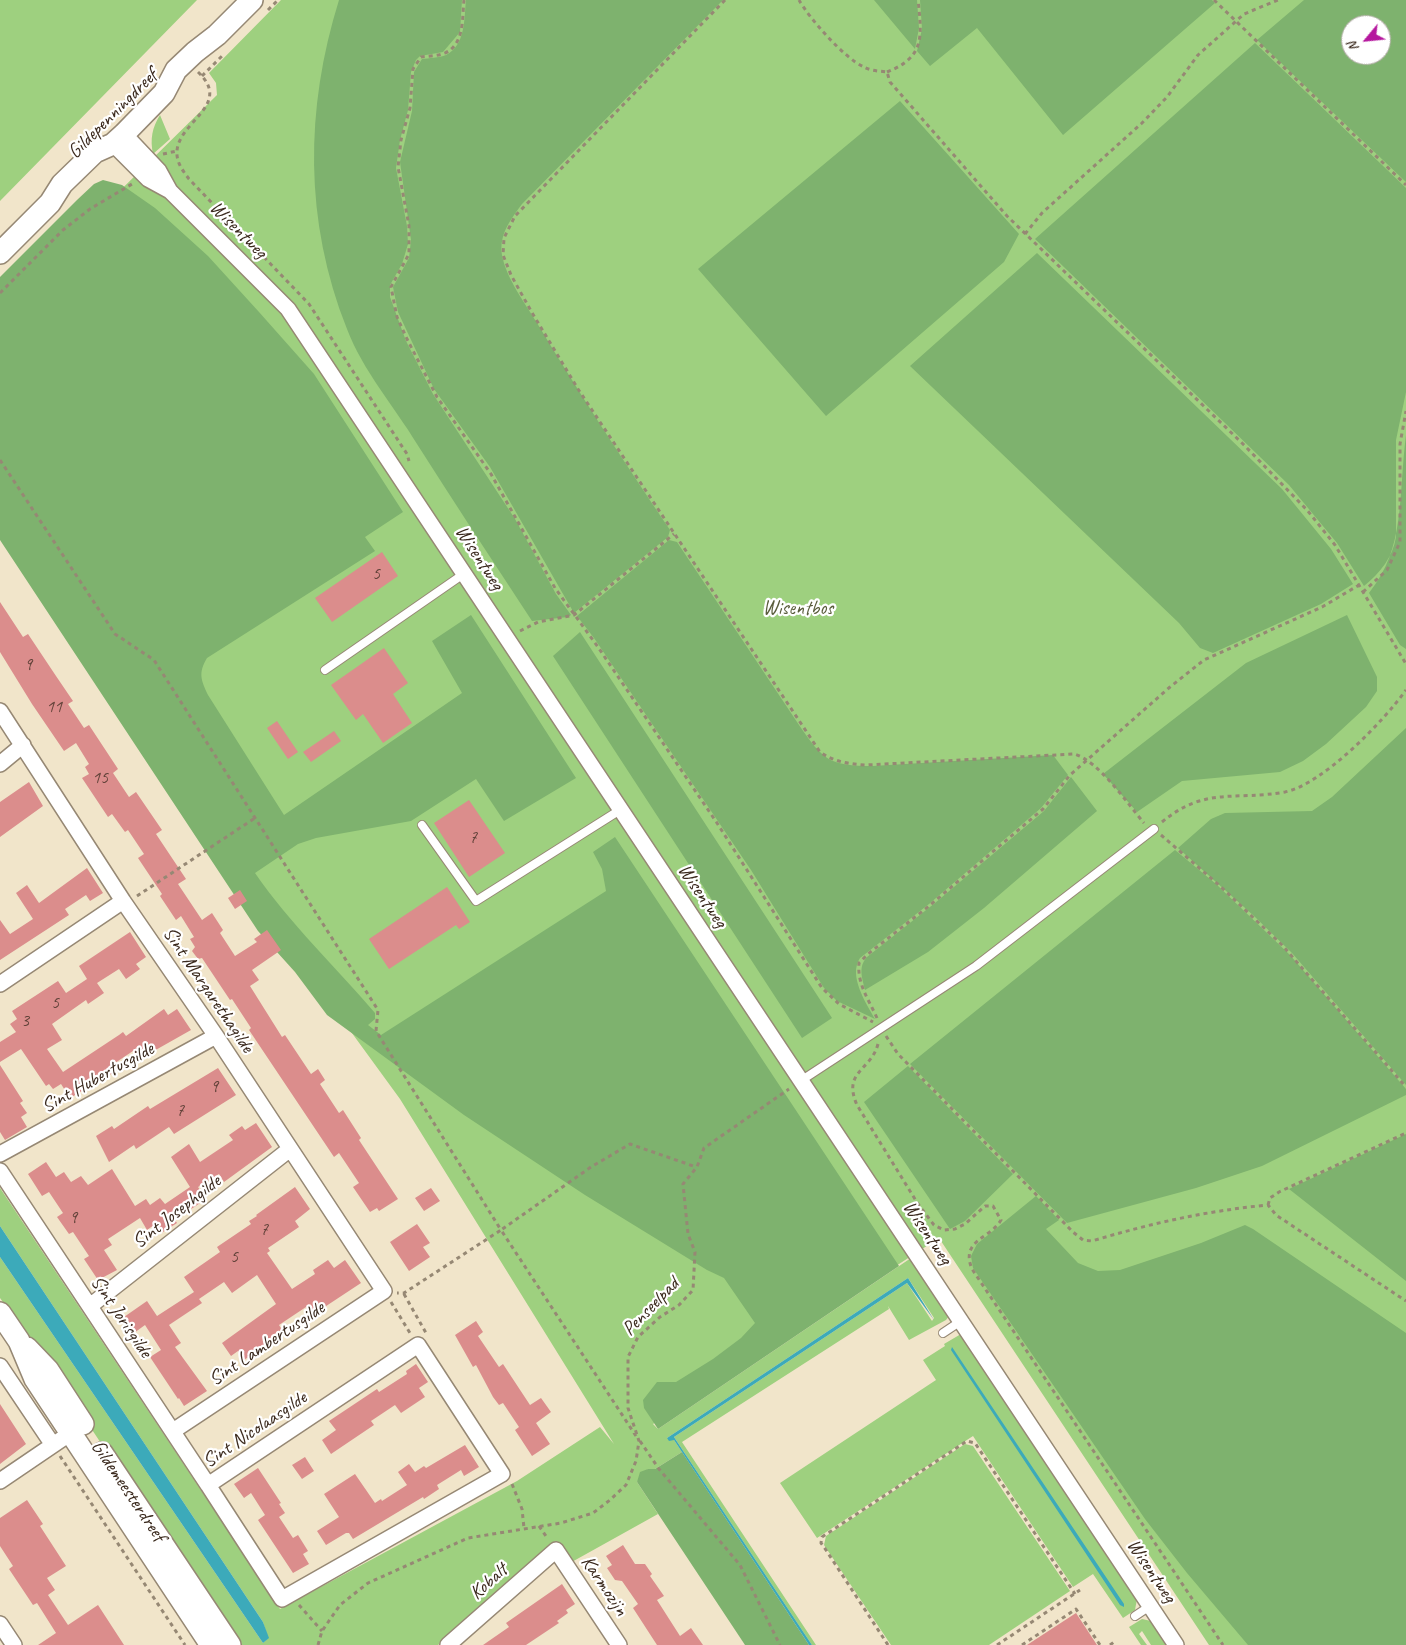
<!DOCTYPE html>
<style>
body{margin:0}
#map{position:relative;width:1406px;height:1645px;overflow:hidden;background:#f1e5ca;font-family:Caveat,sans-serif}
canvas{display:block}
.north{position:absolute;left:1341px;top:15px;width:50px;height:50px;box-sizing:border-box;background:#fff;border:1px solid #b1aaa5;border-radius:50%;rotate:242deg;font-size:14px;font-weight:700;line-height:20px;text-align:center;color:#3b2a1e}
.north::after{content:'';display:block;margin:auto;width:18px;height:22px;background:#b5179e;clip-path:polygon(50% 0,100% 100%,50% 72%,0 100%)}
</style>
<div id="map">
<canvas width="1406" height="1645"></canvas>
<div class="north">N</div>
</div>
<script>
const c = document.querySelector('canvas').getContext('2d');
c.lineJoin = 'round';
function fill(path, color) { c.fillStyle = color; c.fill(path, 'evenodd'); }
function trace(path, color, width, dash) { c.strokeStyle = color; c.lineWidth = width; c.lineCap = dash ? 'butt' : 'round'; c.setLineDash(dash || []); c.stroke(path); }
function drawText(font, color, halo, rows, align = 'center') {
  c.font = font + ' Caveat,sans-serif'; c.lineWidth = 4.5; c.setLineDash([]); c.textBaseline = 'middle'; c.strokeStyle = halo; c.fillStyle = color; for (const [text, x, y, turn = 0] of rows) {
    c.save(); c.translate(x, y); c.rotate((+turn || 0) * Math.PI / 180); c.textAlign = isNaN(turn) ? turn : align; if (halo) c.strokeText(text, 0, 0); c.fillText(text, 0, 0); c.restore();
  }
}
const green = new Path2D(`
 M0,0H197L0,201Z
 M281,0H1406V1645H1209L939,1238L653,1424L658,1429L911,1258L949,1316L946,1320L909,1340L888,1306L889,1309L682,1442L816,1645H812L674,1437L907,1283L932,1321L934,1318L908,1278L667,1438L674,1440L682,1452L655,1469H648L637,1482L658,1514L570,1563L556,1543L438,1645H235L53,1371L0,1298V1257L263,1643L268,1638L263,1622L0,1226V1188L280,1609L517,1481L600,1427L614,1444L400,1099L314,981L0,523V309L217,95L216,83L209,73ZM1351,25H1381V55H1351Z
 M160,115L170,139L153,154C150,139 152,128 160,115Z
 M961,1334L1137,1599L1135,1610L1123,1618L1093,1574L1073,1587L973,1436L817,1538L780,1483L936,1380L923,1360L945,1346L944,1344Z
 M965,1444L973,1446L1070,1591L989,1645H891L824,1545L826,1536Z
 M1142,1619L1151,1621L1167,1645H1151L1142,1631L1139,1634L1147,1645H1141L1129,1627Z`);
const forest = new Path2D(`
 M339,0H462L460,32L443,52L420,56L416,60L411,72L408,110L400,140L396,168L407,226L408,244L402,264L390,285V297L406,341L433,394L515,519L556,594L571,615L568,617L532,621C494,563 455,504 417,444C394,406 363,371 347,329C304,221 305,109 339,0Z
 M466,0H723L522,204C510,220 499,235 502,255C506,278 525,303 537,323C579,393 624,462 670,530L668,537L574,613L490,467L434,389L398,312L393,287L409,258L411,240L400,162L412,111L414,72L422,59C429,58 439,58 446,55C466,45 464,18 466,0Z
 M874,0H917L919,28L915,49Z
 M920,0H1212L1215,3L1063,135L977,28L930,66L917,51L922,29Z
 M1304,0H1406V182L1257,40ZM1351,25H1381V55H1351Z
 M1255,43L1406,188V392L1396,440V537C1393,557 1380,573 1364,586L1337,543L1289,485L1035,239Z
 M900,101L1019,234L1004,262L826,416L698,269Z
 M103,180L122,185L155,208L208,256L259,312L314,374L403,512L365,537L375,551L207,658C198,673 201,680 208,695L284,815L462,693L432,641L471,615L576,778L504,821L476,779L411,821L316,838L298,844L255,873C290,924 335,966 375,1013V1019L368,1025L381,1035L606,891L602,869L593,852L615,837L899,1266L658,1429L644,1408L643,1400L657,1382H676L713,1359L741,1338L755,1323L724,1278L707,1270L585,1195L464,1115L327,1015L295,972L258,931L0,540V277L77,200L94,184Z
 M1037,253L1282,489L1331,549L1353,584L1321,604L1213,653L1200,648L1179,623L910,366Z
 M1406,435V649L1400,645L1369,593C1406,547 1398,497 1406,435Z
 M669,540L677,542L799,725C823,760 829,766 873,766L1053,755L1068,775L1041,808L929,904L860,958C848,976 866,1003 875,1019L837,1001L824,988L751,870L594,638L577,616Z
 M1347,615L1377,677V691L1366,707L1326,744L1303,761L1280,772L1182,781L1137,812L1103,774L1246,663Z
 M580,632L832,1018L802,1038L553,656Z
 M1406,728V1085L1292,953L1254,916L1178,848L1211,819L1225,813L1312,811L1332,797Z
 M1071,777L1097,811L984,908L928,952L865,990C862,977 858,967 867,957L935,903L1044,811Z
 M1175,850L1216,884L1290,955L1406,1089V1095L1262,1166L1196,1188L1067,1223L910,1064Z
 M908,1066L1013,1174L965,1221L950,1229L864,1102Z
 M1406,1134V1281L1289,1189Z
 M1036,1196L1059,1220L1046,1229L1078,1263L1098,1271L1120,1270L1201,1243L1245,1225L1253,1229L1406,1333V1645H1248L1187,1573L1145,1519L973,1268L971,1256L977,1244Z
 M682,1452L809,1645H745L637,1482L640,1472L648,1469H655Z`);
const water = new Path2D(`
 M0,1226L263,1622L269,1638L263,1643L0,1257Z
 M908,1278L934,1320L907,1283L674,1437L812,1645H809L674,1440L669,1441L667,1438Z
 M952,1347L1124,1604V1607L1120,1605L951,1350Z`);
const building = new Path2D(`
 M382,552L398,576L332,622L315,598Z
 M0,602L23,637L28,634L56,676L73,701L68,704L84,728L89,725L118,769L113,773L129,797L136,792L162,830L156,834L186,879L178,884L202,920L212,913L223,930L220,933L235,956L257,942L254,939L267,930L281,950L252,970L259,980L250,986L282,1037L285,1035L311,1074L318,1069L325,1080L320,1084L339,1113L343,1110L361,1138L359,1140L398,1199L379,1211L377,1208L370,1212L353,1187L359,1183L339,1153L334,1157L249,1030L251,1028L232,999L230,1000L202,958L198,959L192,951L195,947L190,939L194,937L181,916L176,920L160,896L162,894L138,858L144,854L128,830L125,832L112,814L108,817L82,778L89,774L85,767L89,764L76,743L64,751L32,704L0,652Z
 M384,648L408,683L393,694L412,723L383,743L363,714L356,720L331,685Z
 M277,721L298,752L288,759L267,728Z
 M334,731L341,741L311,762L303,752Z
 M29,782L43,806L0,837V802Z
 M469,800L505,853L469,877L434,823Z
 M87,868L103,893L90,901L86,895L65,909L69,915L0,960V920L10,934L33,919L16,893L27,885L39,903Z
 M447,887L470,922L459,929L456,925L389,969L369,939Z
 M240,890L247,901L235,909L228,898Z
 M130,932L146,957L136,964L140,969L126,979L119,969L97,983L104,993L88,1004L86,1000L52,1024L62,1040L47,1049L63,1072L119,1035L123,1032L126,1036L164,1009L168,1015L177,1009L191,1030L145,1056L144,1055L138,1059L133,1051L109,1067L113,1073L70,1098L61,1084L53,1089L49,1084L46,1086L21,1049L0,1062V1042L16,1032L10,1024L17,1019L12,1011L58,981L66,993L87,979L79,966Z
 M0,1065L23,1101L20,1103L27,1113L21,1117L27,1127L5,1140L0,1132Z
 M218,1068L236,1095L174,1134L169,1127L136,1149L134,1145L109,1162L96,1136L112,1126L114,1129L148,1106L150,1109Z
 M256,1123L272,1147L224,1182L219,1174L198,1187L206,1199L175,1220L177,1223L160,1234L154,1225L147,1230L140,1218L108,1239L112,1245L104,1250L117,1270L98,1280L84,1259L89,1256L73,1232L69,1234L57,1217L63,1213L49,1192L42,1196L28,1174L46,1162L56,1177L64,1172L71,1182L81,1176L88,1185L112,1169L135,1206L146,1199L150,1205L160,1198L165,1204L190,1187L171,1157L189,1144L200,1162L233,1140L229,1135L242,1126L245,1130Z
 M295,1187L310,1209L295,1221L299,1227L268,1248L270,1251L267,1253L292,1289L315,1274L313,1270L328,1260L334,1268L345,1260L361,1283L311,1316L306,1307L279,1325L284,1333L244,1360L238,1351L231,1356L222,1343L276,1304L257,1275L232,1293L224,1282L199,1299L202,1303L169,1325L181,1343L175,1347L207,1391L184,1406L179,1398L178,1399L150,1357L161,1350L145,1325L134,1333L124,1317L147,1301L157,1316L194,1292L184,1277L220,1252L217,1247L251,1224L249,1221L257,1216L256,1215Z
 M431,1188L440,1201L424,1211L415,1198Z
 M417,1224L430,1243L423,1247L430,1257L409,1271L390,1242Z
 M476,1321L483,1332L478,1336L499,1367L503,1364L530,1405L541,1398L551,1412L536,1423L550,1444L532,1456L515,1430L519,1427L503,1403L499,1405L493,1397L476,1365L473,1367L455,1335Z
 M416,1364L428,1382L419,1388L425,1397L401,1413L395,1405L371,1421L374,1425L331,1454L322,1440L336,1430L329,1421L377,1389L379,1392L407,1374L406,1371Z
 M0,1404L26,1444L0,1464Z
 M465,1445L479,1467L464,1476L461,1470L437,1485L439,1489L424,1499L423,1497L353,1539L349,1533H346L326,1545L317,1531L339,1517L324,1494L355,1474L375,1503L381,1499L382,1501L407,1485L398,1472L409,1464L415,1472L424,1466L426,1468Z
 M305,1457L314,1471L302,1479L292,1465Z
 M258,1468L281,1503L279,1504L285,1513L279,1517L293,1538L298,1535L308,1551L303,1554L309,1564L293,1573L258,1520L265,1515L251,1493L244,1498L234,1484Z
 M27,1500L43,1524L40,1526L66,1566L47,1578L55,1590L48,1595L68,1625L98,1605L124,1645H38L56,1633L37,1603L33,1605L9,1569L13,1566L0,1546V1518Z
 M623,1545L635,1564H645L652,1574L650,1576L664,1596L657,1600L680,1636L691,1628L703,1645H657L633,1608L638,1604L622,1581L615,1580L607,1568L612,1565L606,1556Z
 M562,1584L575,1604L566,1610L568,1613L557,1621L559,1623L526,1645H483L509,1627L506,1623Z
 M1076,1613L1097,1645H1027Z`);
const path = new Path2D(`
 M464,0C462,17 465,44 445,53C438,56 429,56 421,57L413,69L410,108L401,140L398,167L409,226V254L391,287L397,317L407,339L437,397L491,474L555,588L598,647L717,823L822,988L839,1004L873,1022
 M725,0L515,216L504,238L503,255L511,275L531,311L578,389L820,752C834,762 849,764 866,765L1074,754C1099,761 1127,803 1144,823
 M799,0C809,18 845,59 864,67C871,71 879,71 887,72L890,82L1007,216L1243,444L1307,510L1335,545L1406,664
 M1214,0L1406,185
 M268,10L278,0
 M198,72C233,105 179,121 177,151C176,162 183,171 189,179L309,304L407,454L409,461
 M887,72C925,57 922,37 918,0
 M202,76L223,55
 M97,130L151,75
 M163,154L177,151
 M1025,234L1042,213L1142,123L1167,97L1198,55L1244,14L1278,0
 M0,293L63,230L90,209L132,184
 M0,460L115,634L154,660L378,1010L376,1031L501,1230L404,1293H397
 M1363,592L1387,570L1400,542V444L1406,411
 M520,631L538,622L574,615L674,534
 M1162,822C1205,786 1236,801 1285,792C1323,784 1383,722 1406,690
 M1161,835L1220,886L1282,945L1406,1087
 M137,896L255,818
 M877,1018C869,1000 857,984 859,963L868,954L929,906L1043,809L1070,775L1170,687L1204,660L1322,607L1359,585
 M886,1036L898,1054L1073,1232L1083,1240L1092,1241C1152,1223 1206,1211 1268,1205L1276,1215L1406,1301
 M878,1044C871,1071 842,1071 857,1105L918,1204L934,1225L944,1230L955,1229L965,1224L985,1206H993L1001,1220C990,1239 960,1240 972,1269L1223,1645
 M1268,1205L1270,1198L1279,1192L1406,1133
 M404,1294L426,1333
 M391,1302L410,1333
 M636,1436L501,1230L591,1167L630,1144L696,1167
 M640,1441L659,1469L740,1565L780,1645
 M60,1456L185,1645
 M512,1484L522,1509L524,1528
 M539,1526L548,1539
 M299,1605L322,1631
 M318,1645L322,1631L340,1605L368,1583L468,1538L561,1523L593,1513L610,1500L626,1485L636,1461L639,1441L628,1408V1357L638,1337L660,1317L679,1305L693,1290L695,1252L688,1234L683,1184L697,1167L704,1148L789,1089
 M888,1645L824,1547L821,1543L822,1537L967,1441L975,1443L1075,1594
 M997,1645L1080,1590
 M1022,1645L1076,1609L1100,1645
 M1110,1645L1114,1642`);
const lane = new Path2D(`
 M325,670L465,573
 M422,825L476,901L620,810
 M802,1080L976,966L1154,829
 M943,1333L961,1321
 M1135,1616L1150,1606`);
const street = new Path2D(`
 M124,134L159,171L170,191L288,309L1176,1645
 M113,144L148,179L170,191
 M0,711L123,901L216,1036L384,1291L173,1431
 M0,764L23,745
 M0,984L123,901
 M0,1154L216,1036
 M0,1171L208,1485
 M90,1306L290,1149
 M418,1345L502,1474L282,1599L208,1485Z
 M0,1366L53,1445
 M0,1481L78,1428
 M0,1624L14,1645
 M448,1645L556,1550L619,1645`);
const secondary = new Path2D(`
 M0,253L50,203L62,184L95,152L113,144L124,134L164,93L176,70L195,52L217,35L252,0
 M0,1313L19,1341L35,1379L211,1645
 M27,1348L48,1370L83,1424
 M102,1453L230,1645`);
const numberNames = [
 ["5",376,574],
 ["9",28,665],
 ["11",54,707],
 ["15",100,778],
 ["7",473,838],
 ["5",55,1003],
 ["3",25,1021],
 ["9",214,1087],
 ["7",180,1111],
 ["9",73,1218],
 ["7",264,1230],
 ["5",234,1257]
];
const streetNames = [
 ["Gildepenningdreef",113,114,-45],
 ["Wisentweg",238,230,45],
 ["Wisentweg",479,558,57],
 ["Wisentweg",702,896,56],
 ["Sint Margarethagilde",208,990,56],
 ["Sint Hubertusgilde",98,1078,-29],
 ["Sint Josephgilde",177,1212,-38],
 ["Wisentweg",927,1233,56],
 ["Penseelpad",651,1307,-46],
 ["Sint Jorisgilde",121,1317,56],
 ["Sint Lambertusgilde",267,1344,-34],
 ["Sint Nicolaasgilde",255,1430,-34],
 ["Gildemeesterdreef",128,1491,56],
 ["Wisentweg",1151,1571,56],
 ["Kobalt",489,1582,-42],
 ["Karmozijn",604,1586,56]
];
const parkNames = [
 ["Wisentbos",798,609]
];
fill(green, '#9ed07f');
fill(forest, '#7eb26e');
fill(water, '#3caaba');
fill(building, '#db8d8c');
trace(lane, '#968874', 10);
trace(street, '#968874', 18);
trace(secondary, '#968874', 24);
trace(path, '#968874', 3, [4, 4]);
trace(lane, '#fff', 8);
trace(street, '#fff', 15);
trace(secondary, '#fff', 21);
drawText('18px', '#63433a', null, numberNames);
drawText('20px', '#3b2a1e', '#fff', streetNames);
drawText('20px', '#595c3b', '#fff', parkNames);
</script>
